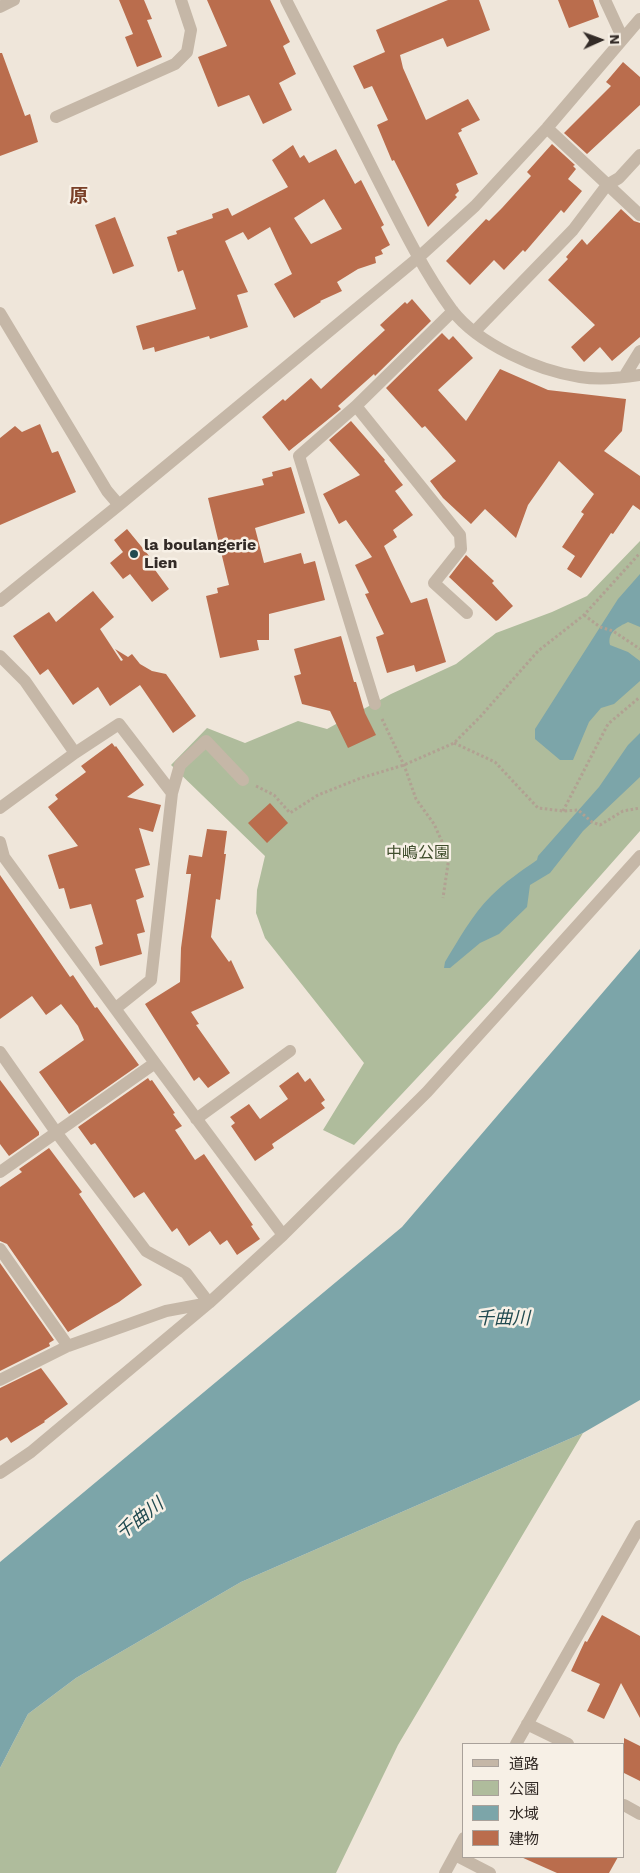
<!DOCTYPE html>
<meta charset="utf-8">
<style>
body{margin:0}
#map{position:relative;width:640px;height:1873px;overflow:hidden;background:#efe6da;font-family:"Work Sans","Noto Sans JP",sans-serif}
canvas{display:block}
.legend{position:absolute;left:462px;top:1743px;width:162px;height:115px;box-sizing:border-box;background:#f7f0e6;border:1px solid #a9a19a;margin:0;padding:6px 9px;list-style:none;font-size:15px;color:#332b27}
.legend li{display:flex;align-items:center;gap:10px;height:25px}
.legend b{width:25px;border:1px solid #a9a19a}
.north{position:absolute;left:575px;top:15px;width:50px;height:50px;-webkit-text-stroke:4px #f7f0e6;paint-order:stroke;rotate:88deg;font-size:14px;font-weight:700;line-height:20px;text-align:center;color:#332b27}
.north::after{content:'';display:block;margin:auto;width:18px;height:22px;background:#332b27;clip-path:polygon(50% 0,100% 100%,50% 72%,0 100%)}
</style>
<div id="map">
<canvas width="640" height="1873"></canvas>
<ul class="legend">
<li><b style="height:6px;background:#c5b7a7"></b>道路</li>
<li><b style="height:14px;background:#afbc9c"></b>公園</li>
<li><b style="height:14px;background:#7ca5a9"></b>水域</li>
<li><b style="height:14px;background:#ba6d4d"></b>建物</li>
</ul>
<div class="north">N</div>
</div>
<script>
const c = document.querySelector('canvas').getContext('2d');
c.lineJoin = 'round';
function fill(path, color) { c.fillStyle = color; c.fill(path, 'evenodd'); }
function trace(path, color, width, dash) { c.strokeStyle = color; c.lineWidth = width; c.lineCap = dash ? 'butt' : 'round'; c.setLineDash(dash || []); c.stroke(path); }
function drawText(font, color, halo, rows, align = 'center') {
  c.font = font + ' "Work Sans","Noto Sans JP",sans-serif'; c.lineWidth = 5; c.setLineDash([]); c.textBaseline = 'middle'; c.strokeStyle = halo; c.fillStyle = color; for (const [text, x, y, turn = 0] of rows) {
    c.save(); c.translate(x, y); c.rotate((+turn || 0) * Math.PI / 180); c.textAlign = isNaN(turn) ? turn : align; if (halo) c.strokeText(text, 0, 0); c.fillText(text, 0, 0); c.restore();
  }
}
const green = new Path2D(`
 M640,541V831L492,998L354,1145L323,1130L364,1063L265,938L256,913L257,890L265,856L171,765L207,728L245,743L298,721L327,729L391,694L456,664L496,633L552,612L587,596Z
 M583,1433L398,1745L336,1873H0V1768L28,1714L76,1678L241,1582Z`);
const water = new Path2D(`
 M640,574V627L628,622C618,627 607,632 610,645L628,652L640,661V681L614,704L601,708L589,722L573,760H560L535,739V729L618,599Z
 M640,733V777L583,831L550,873L530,885L527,907L499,934L480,943L450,968H444L445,962C459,939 472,915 491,896C505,882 521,871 537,860L538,856L599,787L628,745Z
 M640,949V1400L583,1433L241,1582L76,1678L28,1714L0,1768V1562L402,1227Z`);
const building = new Path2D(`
 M119,0H144L152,19L147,20L162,57L137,67L125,37L133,34Z
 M207,0H270L290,42L283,46L296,74L279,83L292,110L263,124L249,95L218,107L198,57L227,46Z
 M448,0H479L490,30L447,47L443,38L400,55L403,68L426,120L468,99L480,120L461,129L462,131L458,133L478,174L456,184L459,191L455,195L457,197L428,227L394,160L392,161L377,125L388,120L372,86L364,89L353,66L385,52L376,30Z
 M558,0H593L599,17L569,28Z
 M0,53H2L25,116L30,114L38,142L0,156Z
 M623,62L640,77V105L587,154L564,133L611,86L606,82Z
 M552,144L575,165L573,166L576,169L568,179L582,191L564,213L561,210L525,252L523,250L504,270L494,260L470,285L446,261L486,219L489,221L502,208L531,176L527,172Z
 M293,145L300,158L304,155L309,163L336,149L355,184L361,180L384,225L381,227L390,245L381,250L383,254L375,257L376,263L358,269L337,282L342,291L320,301L321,302L294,318L274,284L292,274L270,227L248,240L243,232L225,241L248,292L237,295L248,327L210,339L209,336L155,352L154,347L143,350L136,326L196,309L183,270L178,272L167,237L177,234L176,231L213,218L212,214L228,208L232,216L288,187L272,160ZM324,199L342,229L311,244L294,218Z
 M621,209L634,221L640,223V337L612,361L600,347L584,362L571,347L595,325L548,280L568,259L566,257L582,239L587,245Z
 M115,217L134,266L113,274L95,225Z
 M412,299L431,321L375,376L374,374L338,406L341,409L289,451L262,417L283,399L285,401L311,378L321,389L385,330L380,325L405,302L407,304Z
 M442,333L449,340L453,336L473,358L438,390L466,421L500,369L548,390L626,399L622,431L604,451L640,476V510L633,505L613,534L611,533L581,578L567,569L575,556L562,547L584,514L581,512L594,494L559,461L528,505L516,538L485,509L471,524L443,498L430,481L456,461L425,426L422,428L386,388Z
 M351,421L385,460L384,461L403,485L395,491L413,515L393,530L397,537L384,546L411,603L427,598L446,662L416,672L414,665L387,673L376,637L384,634L365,594L369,593L355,565L372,557L346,520L339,524L323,494L360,475L329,440Z
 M40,424L52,453L58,451L76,492L0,525V438L15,426L22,432Z
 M291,467L305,513L255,528L264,563L301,553L304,564L315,561L325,600L269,614V640H257L259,650L220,658L206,596L218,593L217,588L229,585L208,498L264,485L262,479L273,476L272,472Z
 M127,529L150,557L147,559L169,589L152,602L130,574L123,579L110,563L123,552L114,540Z
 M466,555L494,581L492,583L513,606L498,620L496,621L449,577Z
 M93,591L114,617L100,629L121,661L123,660L115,649L128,657L132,654L140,664L152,671L166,674L196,716L173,733L140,685L110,706L98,687L73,705L48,669L40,675L13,636L49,612L56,622Z
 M341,636L354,682H356L365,713L376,735L348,748L330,711L302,704L294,676L301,674L294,649Z
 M112,743L115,747L116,746L144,785L127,797L161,805L153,832L139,828L150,865L135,869L144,897L136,900L145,932L137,934L142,954L100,966L95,947L103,944L91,904L70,909L64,888L59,889L48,855L78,846L48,807L58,799L55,795L86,772L81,766Z
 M270,803L288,823L267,843L248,823Z
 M207,829L227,831L224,854H226L220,900L216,899L211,937L229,962L231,960L244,988L191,1012L199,1024L196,1025L230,1073L208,1088L199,1077L194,1081L145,1004L180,982L181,948L191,874H186L189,855L202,857Z
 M0,875L70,977L73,975L95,1008L97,1007L139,1065L69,1114L39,1072L84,1040L78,1026L61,1004L46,1015L32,996L0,1019Z
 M298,1072L305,1082L310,1078L325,1100L321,1103L325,1108L272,1144L274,1148L255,1161L231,1126L235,1123L230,1117L249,1104L260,1119L288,1099L279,1086Z
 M148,1078L150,1081L152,1080L175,1113L173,1114L182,1126L175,1130L195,1160L204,1154L253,1225L251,1226L260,1239L237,1255L227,1240L220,1245L210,1231L189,1246L177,1228L172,1232L144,1192L134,1198L95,1143L91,1145L78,1127Z
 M0,1080L39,1132V1135L9,1156L0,1144Z
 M49,1148L82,1192L79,1194L142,1285L119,1302L68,1332L7,1244L0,1241V1187L22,1172L19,1169Z
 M0,1263L54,1340L49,1343L50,1346L0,1371Z
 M41,1368L68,1404L44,1421L45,1422L11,1443L7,1437L0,1441V1388Z
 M602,1615L640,1636V1718L621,1683L604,1719L587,1711L600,1684L571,1671L585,1641L587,1642Z
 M624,1738L640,1746V1781L624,1773Z
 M521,1857H618L609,1873H557Z`);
const path = new Path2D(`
 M584,615L600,627L613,631L640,649
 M382,719L404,765L416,799L434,824L449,857L443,898
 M454,743L495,762L538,808L563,811L578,810L592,822L600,825L623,811L640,808
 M256,786L274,795L290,813L318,795L361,778L404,765L454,743L480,717L538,651L584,615L640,553
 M563,811L608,724L640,697`);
const minor = new Path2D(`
 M286,0C315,57 345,114 374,172C397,217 422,269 452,310C478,344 538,371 580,377C599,380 621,378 640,375
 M605,0L623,39
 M0,7L14,0
 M56,117L175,64L187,52L191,30L181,0
 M547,128L640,215
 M0,313L107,491L119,505
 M475,331L573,230L607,185L619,178L640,155
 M624,377L640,351
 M356,406L460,535L461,549L434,583L467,613
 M0,601L119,505L419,257L475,206L547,128L640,19
 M0,656L25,681L75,753
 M375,704L299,456L356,406L453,311
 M172,793L180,765L206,741L243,780
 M0,808L75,753L119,724L172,793L151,980L116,1008
 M0,842L4,857L155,1063L283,1235
 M0,1052L56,1132L146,1251L186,1273L209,1303L166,1311L68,1346L0,1380
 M196,1119L290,1051
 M0,1172L155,1063
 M0,1249L68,1346
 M0,1473L31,1452L209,1303L283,1235L427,1092L640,856
 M527,1724L568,1744
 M516,1744L640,1526
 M624,1805L640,1814
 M455,1855L490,1873
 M445,1873L464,1838`);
const markers = [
 [134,554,5,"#214a50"]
];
const poiNames = [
 ["la boulangerie",144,545],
 ["Lien",144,563]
];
const parkNames = [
 ["中嶋公園",418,853]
];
const waterNames = [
 ["千曲川",503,1319],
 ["千曲川",140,1519,-38]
];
const quarterNames = [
 ["原",79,196]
];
fill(green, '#afbc9c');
fill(water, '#7ca5a9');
fill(building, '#ba6d4d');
trace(path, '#b1a192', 3, [2.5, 2.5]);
trace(minor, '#c5b7a7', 12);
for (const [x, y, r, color] of markers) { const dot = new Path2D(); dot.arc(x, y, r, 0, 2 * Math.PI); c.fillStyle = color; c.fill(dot); trace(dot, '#f7f0e6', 2); }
drawText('bold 16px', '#332b27', '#f7f0e6', poiNames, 'left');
drawText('16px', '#404e2d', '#f7f0e6', parkNames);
drawText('italic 18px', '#214a50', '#f7f0e6', waterNames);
drawText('bold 19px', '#7a4028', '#f7f0e6', quarterNames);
</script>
